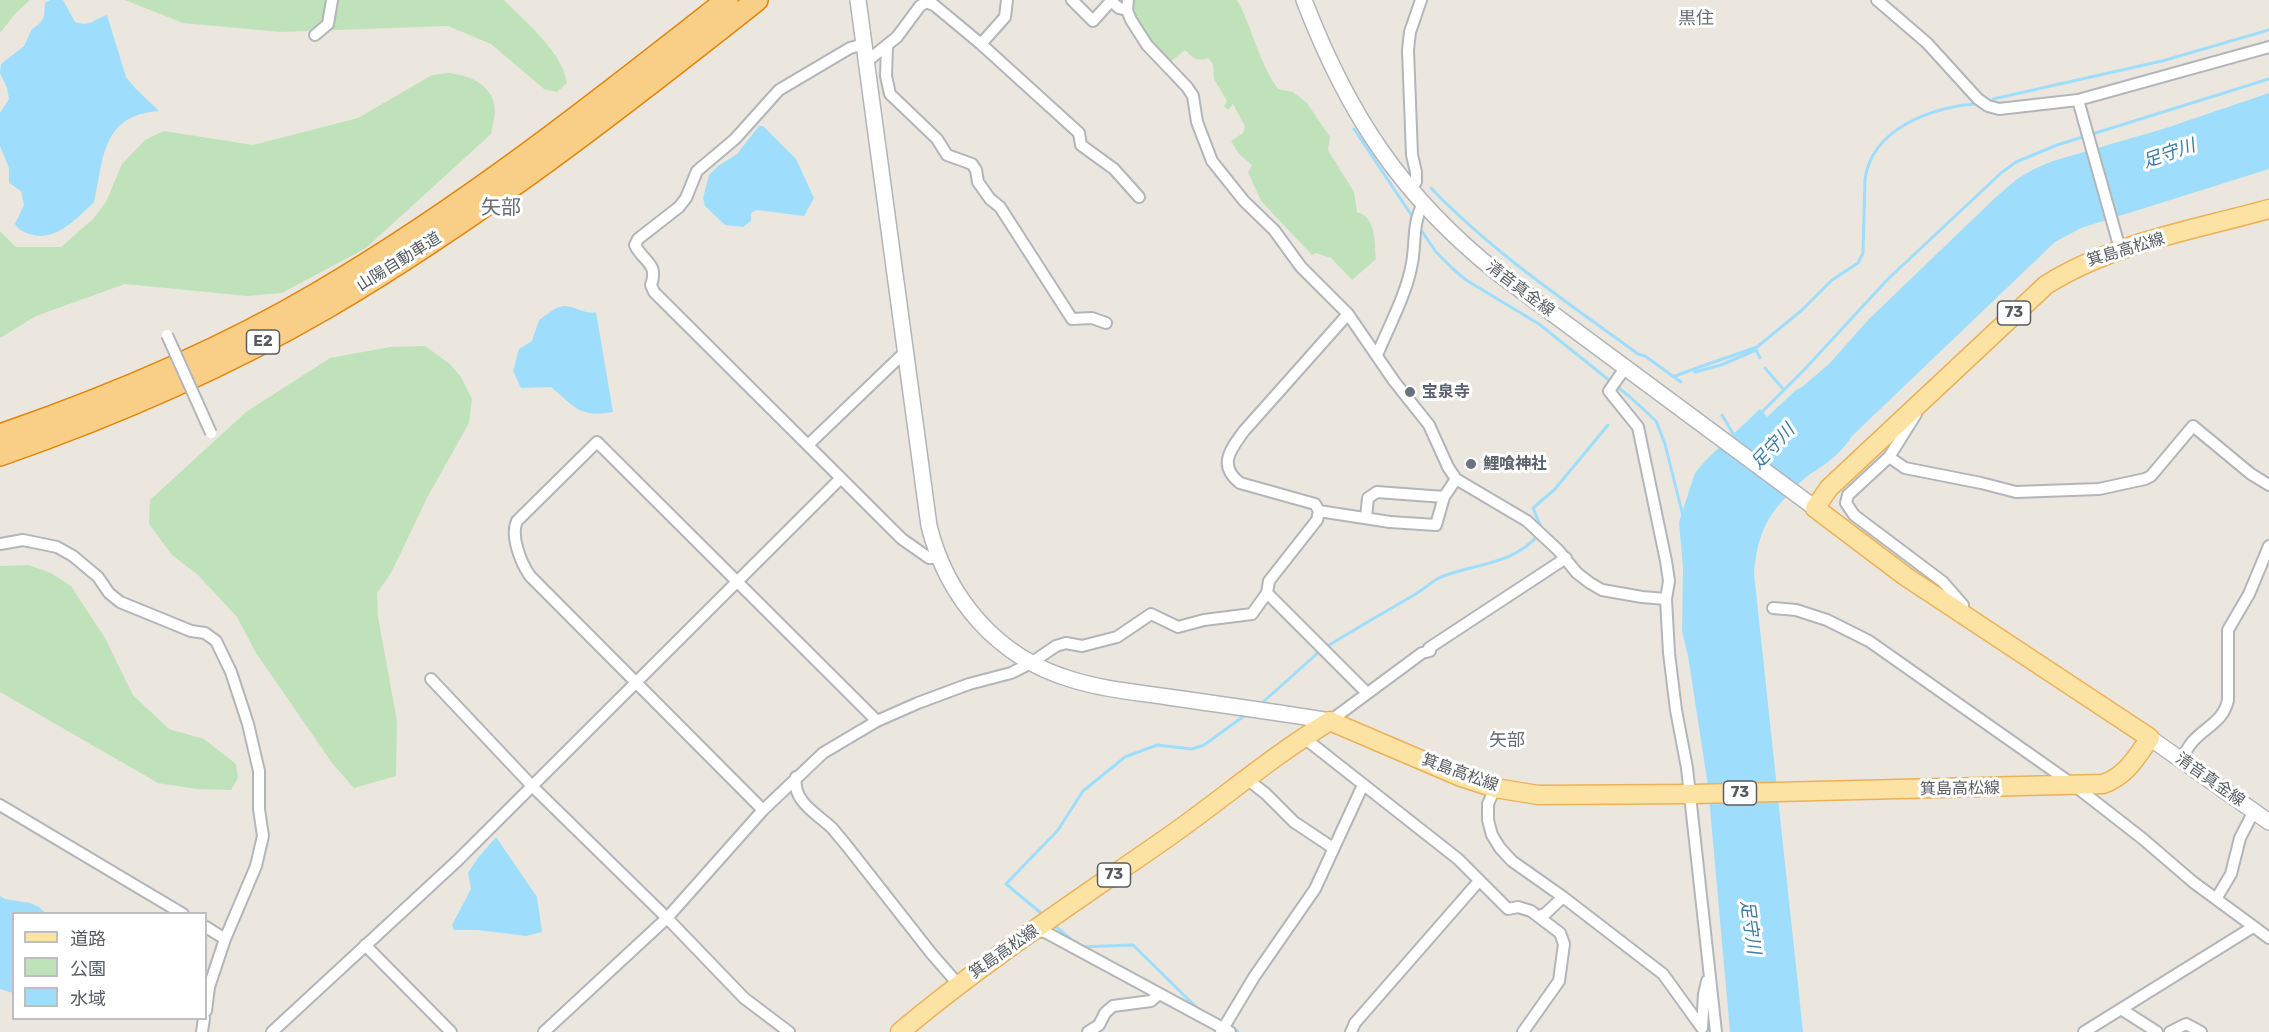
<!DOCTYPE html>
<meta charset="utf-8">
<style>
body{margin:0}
#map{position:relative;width:2269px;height:1032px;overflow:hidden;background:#ebe7df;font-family:Rubik,"Noto Sans JP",sans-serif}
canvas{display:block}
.legend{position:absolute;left:12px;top:912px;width:195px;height:108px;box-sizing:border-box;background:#fff;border:2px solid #bcbebf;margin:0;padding:8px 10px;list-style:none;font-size:18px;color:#585c60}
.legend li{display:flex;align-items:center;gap:12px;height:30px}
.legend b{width:30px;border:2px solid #bcbebf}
</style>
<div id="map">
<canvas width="2269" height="1032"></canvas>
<ul class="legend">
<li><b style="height:8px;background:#fce3a3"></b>道路</li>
<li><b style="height:16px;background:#c0e2bb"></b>公園</li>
<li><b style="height:16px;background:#9edefc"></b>水域</li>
</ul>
</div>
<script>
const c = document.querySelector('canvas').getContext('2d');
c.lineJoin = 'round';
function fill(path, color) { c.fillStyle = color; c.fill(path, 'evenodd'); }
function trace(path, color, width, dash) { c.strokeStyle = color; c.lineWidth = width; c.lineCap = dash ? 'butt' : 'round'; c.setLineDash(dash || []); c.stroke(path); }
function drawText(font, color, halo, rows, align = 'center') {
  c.font = font + ' Rubik,"Noto Sans JP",sans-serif'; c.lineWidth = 6; c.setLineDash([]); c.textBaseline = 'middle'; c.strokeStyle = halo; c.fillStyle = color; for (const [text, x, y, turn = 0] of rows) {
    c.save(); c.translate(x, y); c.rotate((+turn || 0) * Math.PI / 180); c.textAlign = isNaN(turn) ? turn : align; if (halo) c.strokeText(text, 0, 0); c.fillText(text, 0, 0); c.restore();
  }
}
const green = new Path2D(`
 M0,0H30L15,14L0,33Z
 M125,0H504C525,22 563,52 567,83L557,92L544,89L491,44L448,26L281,32L183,23Z
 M1133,0H1237C1253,29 1258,61 1278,89L1293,92L1307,103L1330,137L1328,150L1354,192L1357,212C1377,218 1374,242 1376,259L1352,280L1331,258L1316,253L1312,255L1261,201L1248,172L1252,165L1239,154L1231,141L1243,133L1245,126L1233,104L1228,110L1224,106L1227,101L1214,79L1213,64L1208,58C1196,62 1193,58 1185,50L1169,63C1153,44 1132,26 1133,0Z
 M449,73C472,75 496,87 495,114C494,120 492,127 491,134L366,248L282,293L247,296L125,284L36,316L0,338V231L16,247H61L93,219L106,202L122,164L145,140L164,131L253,145L358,118L432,75Z
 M425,346L450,364L461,377L472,399L469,423L427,498L391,573L377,593L378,617L397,721L396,776L354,788L332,763L256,653L237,617L198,575L172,555L149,524L150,500L246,412L330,358L390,347Z
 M29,565L51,573L71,586L105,638L133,695L169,729L204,739L236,764L238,778L231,790L196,789L158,783L0,692V566Z`);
const water = new Path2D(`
 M50,0H63L75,22C91,27 92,20 107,15L126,77L136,89L159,111C101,115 104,159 94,202C77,218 55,243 30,234C23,232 19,230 15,224L24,205L21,191L9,183V168L0,146V113L9,99L7,88L0,73L1,64L24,46L32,29L40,23L44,17L45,3Z
 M2269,93V169L2081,228L2055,242L1852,436C1842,452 1826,465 1810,474C1804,478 1798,485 1793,490C1765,517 1758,535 1754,573L1803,1032H1730L1708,786L1688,656L1682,631L1683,568L1679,522L1695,473L1707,459L1760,409L1767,417L1796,390L1802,387L1829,364L1869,319L1996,197L2017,179L2034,169L2053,161L2166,128Z
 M759,126H763L796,159L814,198L804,216L757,210L751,213V221L743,227L725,225L705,206L703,198L709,175L718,166L737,154Z
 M563,306C576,306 584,315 596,312L613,412C579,418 575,407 551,387L521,388L513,371L519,349L532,341L539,320L556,308Z
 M496,837L537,897L542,932L526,936L477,930H454L452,925L471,889L468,873L477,859Z
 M0,896L5,899L30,903L39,907L45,913L14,914L13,993L0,989Z`);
const stream = new Path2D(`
 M1993,99L2162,61L2269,30
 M1354,129L1414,219
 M1431,188C1492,252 1567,302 1638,354L1645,356L1681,382
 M1419,227L1436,252L1452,268L1466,280L1539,324L1630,397L1656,421L1665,444L1683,516
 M1765,368L1784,390
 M1694,369L1757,347L1802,310L1832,280L1858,263L1863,253L1865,179C1872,129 1930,108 1974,104
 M1675,376L1694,369L1695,372L1721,365L1756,350L1760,358
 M1761,413L1804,370L1887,280L2001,173L2016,162L2057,145L2269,79
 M1722,415L1735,437
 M1542,530L1533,508L1555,489L1608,425
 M1326,647C1355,629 1385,612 1414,595C1423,590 1432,581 1441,577C1473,564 1515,564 1538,535
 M1262,703L1320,651
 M1041,913L1006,884L1058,830L1083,791L1125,757L1157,745L1192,749L1204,745L1244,716
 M1053,924L1075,943
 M1080,947L1133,945L1197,1008
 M1208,1014L1224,1022
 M1232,1027L1238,1032`);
const street = new Path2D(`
 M1072,0L1093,21L1111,1L1119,8L1127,10
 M1128,0L1127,10L1131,20L1147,45L1187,87L1193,96L1197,122L1212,161L1244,201L1274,230L1301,267L1348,314L1394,381L1429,425L1448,467L1456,479L1527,521L1558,550L1577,573L1590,583L1602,590L1642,597L1666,599
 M1877,0L1927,43L1978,99L1988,106L1999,109L2078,100L2120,249
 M315,35L328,24L332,0
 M864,44L850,48L779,90L735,139L697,171L686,198L679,207L638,239L635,245C643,262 659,263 651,285L654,292L902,539L929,558H939
 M981,44L1005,17L1007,0
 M887,45L886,76L890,94L937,139L947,155L972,164L976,170L978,182L990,199L1000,207L1072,319L1092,318L1106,323
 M866,62L897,37L920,6L926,2L934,5L981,44L1079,133L1081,145L1114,169L1139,197
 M2078,100L2269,47
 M1409,189L1416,182V172L1412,155L1408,50L1410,32L1421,0
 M1377,355C1389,326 1407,293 1412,263C1416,243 1412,223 1423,204
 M1625,368L1609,391L1638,427L1666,561L1669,581L1666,599L1669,653L1676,710L1687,768L1716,1032
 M1916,414L1889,457L1848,495L1846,503L1854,515L1943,582L1963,605L1961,613
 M808,445L905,352
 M1889,457L1905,468L1981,483L2016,492L2099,489L2145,479L2151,476L2193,426L2251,474L2269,485
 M1319,511L1390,522L1436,525L1444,497L1456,479
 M1366,518L1368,498L1377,492L1444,497
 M0,544L23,540L57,547L73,556L98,577L109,593L120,602L191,631L205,633L216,641L231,672L248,724L259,771V809L263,836L256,866L225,939L209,987L206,1011
 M1267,593L1367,693
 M1773,608L1796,610L1827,620L1869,641L2075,786L2143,839L2193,882L2269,938
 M431,679L533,787L667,918L744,998L789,1032
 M1330,721L1422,653L1430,651L1429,648L1566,558
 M1303,737L1458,859L1508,909L1518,907L1531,911L1560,933L1564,944L1559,981L1523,1032
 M2182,761C2192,728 2222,729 2228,700V630L2249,594L2269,546
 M796,777C792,801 816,813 832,828C837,834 842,840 847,846L931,953L958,984
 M1247,779L1266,794L1294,822L1333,848
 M1495,788L1488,804V820L1492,835L1500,848L1512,861L1563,897L1663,974L1702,1028
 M0,805L183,914
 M763,810L530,576C521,563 510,536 517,521L597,442L877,721
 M2216,899L2231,874L2240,838L2254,811
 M1539,916L1545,914L1563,897
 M206,927L225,939
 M1036,930L1047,933L1230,1032
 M365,945L451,1032
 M2121,1009L2157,1032
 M1702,1028L1704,994L1707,981
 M202,1032L204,1018
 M272,1032L457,861L841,478
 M544,1032L667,918L763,810L823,753L877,721L918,703L969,684L1011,673L1031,663L1056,646L1066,643L1082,646L1117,637L1151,614L1178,627L1204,620L1252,614L1267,593L1269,581L1317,520L1319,511L1315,504L1240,483C1217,465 1231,449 1244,431L1348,314
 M1088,1032L1099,1025L1105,1013L1113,1006L1151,1001L1159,994
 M1221,1032L1254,977L1315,889L1363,785
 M1351,1032L1355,1023L1479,881
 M2084,1032L2253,927
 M2170,1032L2186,1024L2201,1032`);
const secondary = new Path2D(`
 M858,0L929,526C947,598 997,657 1070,679C1101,689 1135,692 1168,697C1222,705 1276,712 1330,721
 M1304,0C1348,115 1402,197 1499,274L1815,508
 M2150,738L2269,822`);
const primary = new Path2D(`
 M900,1032C986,960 1081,898 1174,833C1226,796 1275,754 1330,721L1461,777L1495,788L1538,795L1694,794L2103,784C2126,776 2136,758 2150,738L1905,576L1815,508L1829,488L2046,285C2112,243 2194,230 2269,209`);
const highway = new Path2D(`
 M0,435C110,397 218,352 318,293C463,208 595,104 727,0
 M0,455C112,416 223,368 326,308C479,218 618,110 757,0`);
const streetBridge = new Path2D(`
 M167,335L211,433`);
const markers = [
 [1410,392,6,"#6b7280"],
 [1471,464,6,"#6b7280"]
];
const shields = [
 [2014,313,33],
 [263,342,33],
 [1740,793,33],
 [1114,875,33]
];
const shieldNames = [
 ["73",2014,313],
 ["E2",263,342],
 ["73",1740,793],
 ["73",1114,875]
];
const streetNames = [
 ["箕島高松線",2126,250,-17],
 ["山陽自動車道",399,262,-32],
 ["清音真金線",1520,289,37],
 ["箕島高松線",1460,773,20],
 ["清音真金線",2210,780,35],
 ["箕島高松線",1960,789,-1],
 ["箕島高松線",1004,952,-35]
];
const worshipNames = [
 ["宝泉寺",1422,392],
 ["鯉喰神社",1483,464]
];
const neighbourhoodNames = [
 ["黒住",1696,19],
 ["矢部",1507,741]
];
const waterNames = [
 ["足守川",2169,154,-19],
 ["足守川",1773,447,-47],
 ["足守川",1750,927,82]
];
const quarterNames = [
 ["矢部",501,208]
];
fill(green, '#c0e2bb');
fill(water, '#9edefc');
trace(stream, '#9edefc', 3);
trace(street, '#b2b6ba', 14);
trace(secondary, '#b1b5ba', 18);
trace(primary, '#ecb157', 21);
trace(highway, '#e38507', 24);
trace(street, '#fff', 10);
trace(secondary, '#fff', 15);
trace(primary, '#fce3a3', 18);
trace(highway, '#f9cf88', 21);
trace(streetBridge, '#b2b6ba', 14, []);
trace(streetBridge, '#fff', 10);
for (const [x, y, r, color] of markers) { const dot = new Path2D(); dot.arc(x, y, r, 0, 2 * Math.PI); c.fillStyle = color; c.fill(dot); trace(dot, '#fff', 2); }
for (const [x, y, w] of shields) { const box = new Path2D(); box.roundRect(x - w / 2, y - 12, w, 24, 4.5); c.fillStyle = '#fff'; c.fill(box); trace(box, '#585c60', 1.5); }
drawText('bold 15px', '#585c60', null, shieldNames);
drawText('16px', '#585c60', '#fff', streetNames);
drawText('bold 16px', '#5b616d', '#fff', worshipNames, 'left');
drawText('18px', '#696e72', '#fff', neighbourhoodNames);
drawText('italic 18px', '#3b7aa4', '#fff', waterNames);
drawText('20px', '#696e72', '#fff', quarterNames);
</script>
